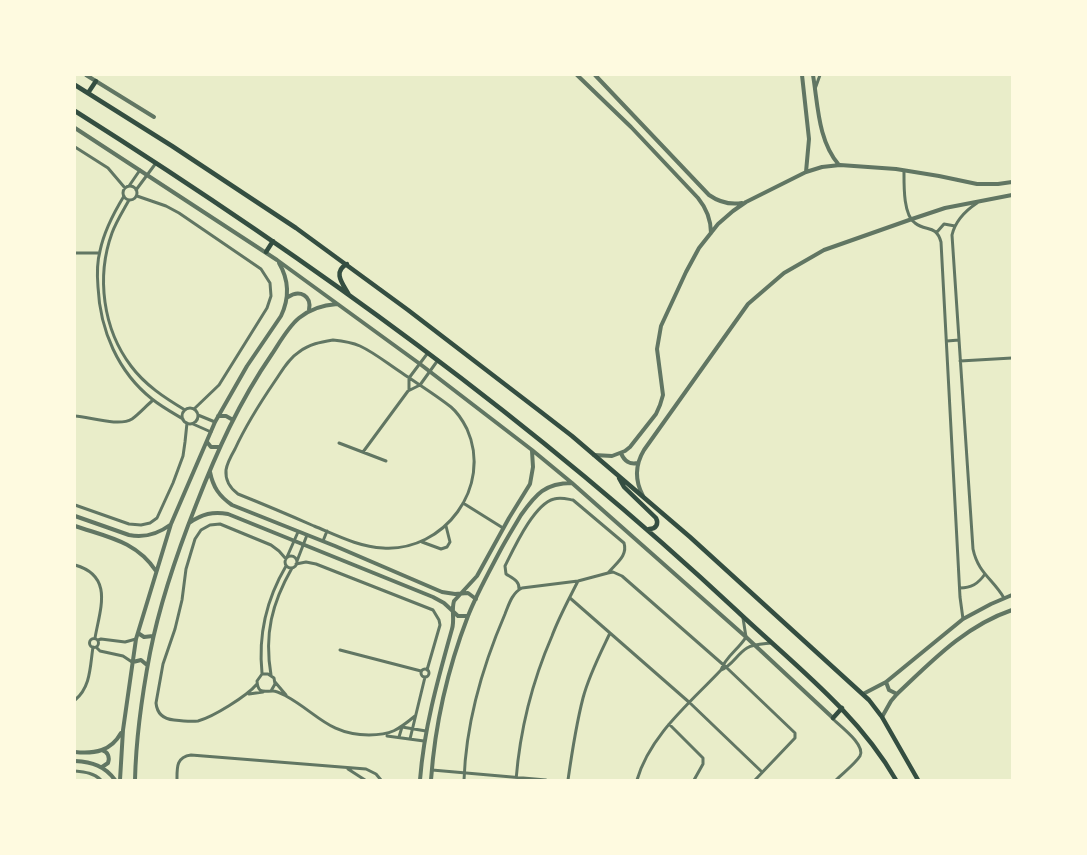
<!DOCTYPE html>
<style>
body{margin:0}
#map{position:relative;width:1087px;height:855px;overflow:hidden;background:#e9edc9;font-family:"Roboto Serif",serif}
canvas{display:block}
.frame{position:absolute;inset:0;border:76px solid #fefae0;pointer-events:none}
</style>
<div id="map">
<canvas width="1087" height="855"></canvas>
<div class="frame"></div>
</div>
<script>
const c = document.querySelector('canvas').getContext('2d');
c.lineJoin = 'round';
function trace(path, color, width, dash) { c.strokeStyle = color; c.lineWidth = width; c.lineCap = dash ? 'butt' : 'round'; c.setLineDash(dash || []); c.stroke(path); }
const minor = new Path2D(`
 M815,89L820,75
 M75,147L108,168L125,188
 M904,171C904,184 903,215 915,223C926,232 936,224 941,242L960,597L963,619
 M123 193a7 7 0 1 1 14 0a7 7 0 1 1-14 0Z
 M129,186L140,170
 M136,190L156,163
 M124,196C113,214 104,231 100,251C97,262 97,275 98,287C100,330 118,372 152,399C162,407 173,413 183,419
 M137,196L166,206L179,213L261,269L270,283L271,296L267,308L219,385L194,409
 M129,200C123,211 116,222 112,233C96,277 103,329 131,366C145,385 165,398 185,410
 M977,203C965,211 955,222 952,235L973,549C978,573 993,579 1004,598
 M937,232L944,224L955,226
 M75,253H99
 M333,340C343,341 351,342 360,346C375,353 388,364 402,373C418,384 436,395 451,407C458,413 463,421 467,429C493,487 444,552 383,548C359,547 336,535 314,526C289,515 263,504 238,494C230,488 225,481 226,470C227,463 231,456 235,449C246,425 260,403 275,381C282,371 288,359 299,352C309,344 321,342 333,340Z
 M947,341L959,340
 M960,361L1012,358
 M409,389V378L427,354
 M182 416a8 8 0 1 1 16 0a8 8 0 1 1-16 0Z
 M198,415L215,422
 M75,416C90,417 119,427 132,419C139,414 146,406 153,400
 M193,424L211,432
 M339,443L386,461
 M363,452L408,391L420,385L438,360
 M463,503L503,528
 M75,505L129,524L141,525L150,523L157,518L173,483L183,456L185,442L187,423
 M323,541L327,531
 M422,542L441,549L447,547L450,542L446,526
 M285 562a6 6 0 1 1 12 0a6 6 0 1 1-12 0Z
 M287,557L298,532
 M297,561L307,535
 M296,564L306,562L316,564L433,610L439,620L440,625L427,670
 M75,565C114,576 100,609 95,638
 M960,588C971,588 978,584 985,574
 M519,589C520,581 512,578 506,574L505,566C514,548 534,504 554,499C561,497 567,499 573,500L624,543C628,556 616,563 608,573
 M570,598L690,703L762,772
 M89.5 643a4.5 4.5 0 1 1 9 0a4.5 4.5 0 1 1-9 0Z
 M98,640L101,639L125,642L136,639
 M96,647L100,651L123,656L132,662
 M340,650L421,671
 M421 673a4 4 0 1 1 8 0a4 4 0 1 1-8 0Z
 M721,670C725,657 739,649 746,637L743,618
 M262,673C258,634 266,600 286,566
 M271,675C264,634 272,603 292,568
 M275,682L286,695
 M257,684C247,696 213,717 198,721C190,722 182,721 174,720C163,719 157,713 156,703L163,664L175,629L182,600L186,569L195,539L201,530L210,525L220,524L271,545L279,551L286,559
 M271,691L275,684L274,678L268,674H262L257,681C258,694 263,691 273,691C277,691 282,694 286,696C317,713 329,735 369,735C391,735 398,730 415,716
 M249,694L263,692
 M75,700C91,687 90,666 93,647
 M833,719C840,726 866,745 860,756C855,764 843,773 836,780
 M669,724L703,758V764L694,780
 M387,736L424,741
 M399,737L402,727L426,731
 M410,739L425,677
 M348,769L365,780
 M432,770L546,780
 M75,771C85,772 94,773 101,780
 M177,780C177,768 176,757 191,755L366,769L376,774L381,780
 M464,780C466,724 483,665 505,614C509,604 512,593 522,588L578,581L608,573L613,572L622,576L727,668L795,733V738L755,780
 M516,780C520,730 532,682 552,636C559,617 569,599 578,581
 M568,780C572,752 576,725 583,698C589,675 600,654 610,633
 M637,780C650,735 690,703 721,670C732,666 737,654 747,648C754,644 763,644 771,643`);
const tertiary = new Path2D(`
 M86,75L154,117
 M577,75L631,127L698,198C707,209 711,219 711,233
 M595,75L709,195C719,202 730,205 742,203
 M802,75L809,139L806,172
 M813,75C818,105 818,141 839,165
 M75,128L277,260L420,364L532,450L572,483L746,637L833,718
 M288,297C300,289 312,296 309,310
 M218,416H226L233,420
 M207,442L211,447H219
 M621,453C624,461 630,465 638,463
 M594,455L612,456L625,451L630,447L656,414L660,405L663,395L657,349L661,326L686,272L699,248L718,224L733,211L746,202L806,172L822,167L840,165L896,169L939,176L977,184H998L1012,182
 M210,472C213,487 219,496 232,505L335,546L442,592L455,594L468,593L476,599
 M643,496C635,481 635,465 644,450L748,304L784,273L824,250L912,219L945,208L1012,195
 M75,516L129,535C145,538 158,534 170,525
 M189,523C202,514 213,511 228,514L433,597L444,603L458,616H468
 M75,526C107,537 136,541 156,571
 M138,633L144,637L153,636
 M133,662L141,660L147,665
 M886,682L889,690L897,694
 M863,694L886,682L963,619L991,604L1012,595
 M882,717L891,701L897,694C932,661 965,626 1012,610
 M75,752C95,754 111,751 121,733
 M75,761C92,762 105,766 115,780
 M102,767L108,763C110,757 108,752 102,750
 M120,780L123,730L136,639L171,524L215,422L247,366L281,316C290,297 289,280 279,263
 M135,780C136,738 142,695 150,653C160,602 177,553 196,505C217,451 239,402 272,354C280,342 288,327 299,318C310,309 323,305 337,304
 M420,780C424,728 438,679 452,629C455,619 451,611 454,601L477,576L509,518L530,484L533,467L532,451
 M431,780C435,724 448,668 468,616C477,593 489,572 500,551C507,538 514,527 521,515C536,494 545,483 572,483`);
const primary = new Path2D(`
 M75,85L172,146L296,228L408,310L541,412L572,436L690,537L869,700L882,717L918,780
 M88,93L96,81
 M75,111C309,259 534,421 736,610C792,663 857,712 896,780
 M266,252L273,241
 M347,264C332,272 343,284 349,295
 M619,478L624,487L656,518C659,524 656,529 649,529
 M833,718L842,708`);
trace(minor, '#617663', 3);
trace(tertiary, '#617663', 4);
trace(primary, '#344e41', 4.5);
</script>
